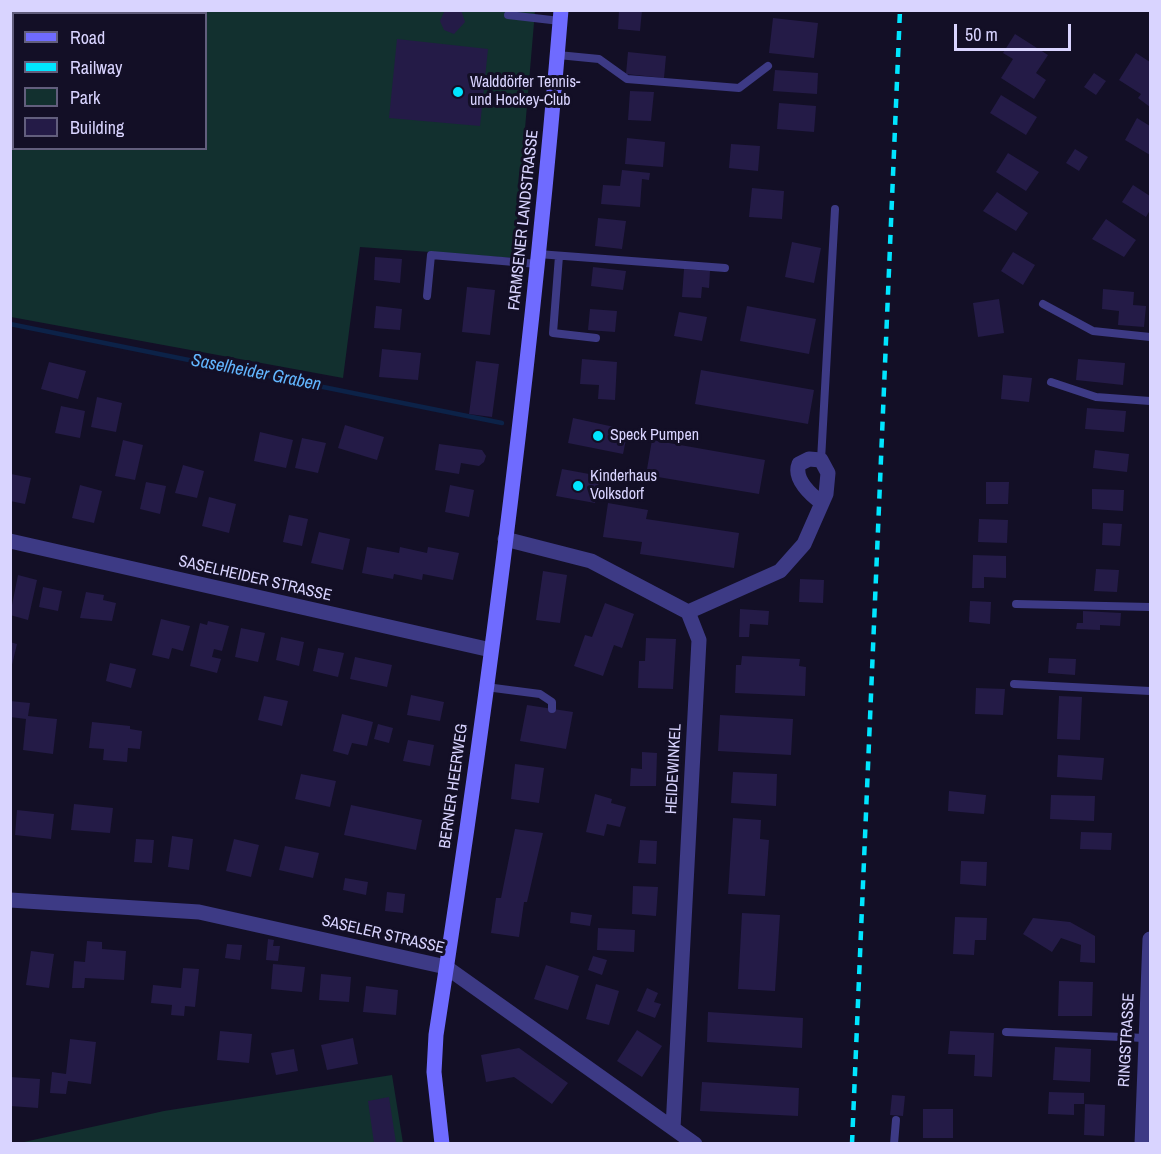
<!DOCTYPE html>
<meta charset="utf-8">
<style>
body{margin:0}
#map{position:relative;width:1161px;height:1154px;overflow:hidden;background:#130f26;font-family:"Archivo Narrow",sans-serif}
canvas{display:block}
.frame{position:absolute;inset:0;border:12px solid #d9d4ff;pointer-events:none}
.legend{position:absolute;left:12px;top:12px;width:195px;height:138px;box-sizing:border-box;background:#130f26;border:2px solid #625e7d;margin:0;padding:8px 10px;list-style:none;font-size:18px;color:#d9d4ff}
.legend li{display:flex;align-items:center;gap:12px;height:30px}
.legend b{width:30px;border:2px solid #625e7d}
.scale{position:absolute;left:954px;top:24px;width:117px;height:27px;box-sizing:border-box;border:3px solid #d9d4ff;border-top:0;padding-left:8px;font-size:18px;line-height:21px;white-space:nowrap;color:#d9d4ff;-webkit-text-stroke:4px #130f26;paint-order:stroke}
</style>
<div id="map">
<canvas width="1161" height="1154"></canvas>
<div class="frame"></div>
<ul class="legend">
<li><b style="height:8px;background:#6f6bff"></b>Road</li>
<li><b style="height:8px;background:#00e5ff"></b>Railway</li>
<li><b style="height:16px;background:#12302f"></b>Park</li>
<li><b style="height:16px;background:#241b47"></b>Building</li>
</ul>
<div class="scale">50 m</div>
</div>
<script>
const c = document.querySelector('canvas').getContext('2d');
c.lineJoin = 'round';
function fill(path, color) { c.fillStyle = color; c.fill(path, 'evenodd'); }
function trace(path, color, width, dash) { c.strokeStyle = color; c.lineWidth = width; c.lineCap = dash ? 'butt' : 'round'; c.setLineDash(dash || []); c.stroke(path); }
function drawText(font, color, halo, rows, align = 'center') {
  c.font = font + ' "Archivo Narrow",sans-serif'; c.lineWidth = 6; c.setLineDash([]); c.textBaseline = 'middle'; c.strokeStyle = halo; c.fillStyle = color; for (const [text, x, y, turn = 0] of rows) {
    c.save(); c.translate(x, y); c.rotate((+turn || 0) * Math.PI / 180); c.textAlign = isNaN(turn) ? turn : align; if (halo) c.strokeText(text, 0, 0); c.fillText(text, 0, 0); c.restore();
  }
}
const green = new Path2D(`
 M10,11H535L514,258L360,247L343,378L11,317ZM14,14H206V148H14Z
 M392,1075L403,1143L15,1144L164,1111Z`);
const stream = new Path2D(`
 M10,324L502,423`);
const building = new Path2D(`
 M445,10H461L465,22L454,34L444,30L440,21Z
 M619,10H642L640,31L618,29Z
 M773,18L818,23L814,58L769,53Z
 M1015,34L1048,55L1036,73L1046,80L1034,99L1001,78L1013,59L1003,53Z
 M397,39L488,49L480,126L389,118Z
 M628,52L666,56L664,78L626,74Z
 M1136,53L1150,62V107L1138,98L1141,94L1119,80Z
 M775,70L818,73L817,94L773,91Z
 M1094,73L1106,81L1096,95L1084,87Z
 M630,91L654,92L651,121L628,120Z
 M1001,95L1037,117L1026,135L990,113Z
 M779,103L816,106L814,132L777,129Z
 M1137,118L1150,126V155L1125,140Z
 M627,138L665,142L663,167L625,164Z
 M731,144L760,146L758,171L729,168Z
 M1075,149L1088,157L1079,171L1066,163Z
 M1008,153L1039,172L1026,191L996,172Z
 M622,170L650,173L649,180L642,179L640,207L601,204L603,185L620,186Z
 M1133,185L1150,196V210L1146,217L1122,202Z
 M752,188L784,191L782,219L749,217Z
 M997,192L1028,213L1016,231L983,211Z
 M598,218L626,221L622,249L595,246Z
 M1106,219L1136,240L1124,257L1092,239Z
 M792,242L821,248L814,283L785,277Z
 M1013,252L1035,265L1023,285L1001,271Z
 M375,257L402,259L400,283L374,280Z
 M593,267L626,271L623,290L591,286Z
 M684,269L710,271L709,288L702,287L701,298L682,297Z
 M467,287L495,290L490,335L462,332Z
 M1103,289L1134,292L1133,305L1146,306L1144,327L1118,325L1119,311L1102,309Z
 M999,299L1004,333L978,337L973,303Z
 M376,306L402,309L400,330L374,328Z
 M747,306L816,319L809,354L740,341Z
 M590,309L617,311L615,332L588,330Z
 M679,312L707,317L702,341L674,336Z
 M382,349L421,353L418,380L379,377Z
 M582,359L617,362L615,400L598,399L599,385L580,384Z
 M1078,359L1125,363L1123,385L1076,380Z
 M476,361L499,364L492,417L469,414Z
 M49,362L86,371L78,399L41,389Z
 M701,370L814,390L808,424L695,404Z
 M1003,375L1032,378L1029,402L1001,399Z
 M97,397L122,403L116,432L91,427Z
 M61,406L85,411L80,438L55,433Z
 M1087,408L1126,411L1124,432L1085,429Z
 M573,418L628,430L623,454L568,443Z
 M345,425L384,437L377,460L338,448Z
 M260,432L293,440L286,468L254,461Z
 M302,438L326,443L318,473L295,468Z
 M123,440L143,445L135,480L115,476Z
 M652,440L765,460L759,494L646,475Z
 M439,444L482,450L486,456L484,462L479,466L461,463L459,474L435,470Z
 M1095,450L1129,454L1127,472L1093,468Z
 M183,465L204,471L197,498L175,493Z
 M562,469L600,476L595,503L556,496Z
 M11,474L31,478L25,504L10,501Z
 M146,482L166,486L160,514L140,509Z
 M986,482H1009L1008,504H986Z
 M80,485L102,491L94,523L72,518Z
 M450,485L474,490L469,517L445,512Z
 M1092,489L1124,490L1123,511L1092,509Z
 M209,497L236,504L229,533L202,526Z
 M608,503L648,510L646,519L739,533L734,568L640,554L642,542L603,537Z
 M289,515L308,519L302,546L283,542Z
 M979,519L1008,520L1007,543L978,542Z
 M1103,523L1122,524L1120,546L1102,545Z
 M319,532L350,539L343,570L311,563Z
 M367,547L399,553L400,547L427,553L428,547L459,553L453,580L423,574L422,580L394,574L393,579L362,573Z
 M973,555L1006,556V578L984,577V588H972Z
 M1096,569L1119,570L1117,592L1094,591Z
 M543,571L567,575L560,623L536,620Z
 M18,575L37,580L28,620L10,615Z
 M800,579L824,580L823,603L799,602Z
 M43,587L62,591L58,611L39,607Z
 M86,592L104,595L103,600L116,603L112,621L80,618Z
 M970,601L991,602L990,624L969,622Z
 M605,603L634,614L622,648L614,645L603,676L574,666L585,635L592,637Z
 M740,609L769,611L768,625L750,624L749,637H739Z
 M1083,611L1121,613L1120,626L1100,625V630L1076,629L1077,623H1083Z
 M161,619L190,626L183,651L172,648L169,659L152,655Z
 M208,621L229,626L222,651L214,649L212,657L221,659L217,673L190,666L200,623L207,625Z
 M241,628L265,633L258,662L235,657Z
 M281,637L304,642L299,666L276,660Z
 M646,638L676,639L673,689L638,688L639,661H645Z
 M10,642L17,644L11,669H10Z
 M318,648L344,653L338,677L313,671Z
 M742,656L800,659L799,666L806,667L805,696L735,693L736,665H741Z
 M355,657L392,665L387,687L350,679Z
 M1049,658L1076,659L1075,675L1048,673Z
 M110,663L136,669L131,688L106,681Z
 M976,688L1005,689L1003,715L975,714Z
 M411,695L444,702L440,721L407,715Z
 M264,696L288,701L282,726L258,720Z
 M1059,696L1082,697L1080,740L1057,739Z
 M10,701L30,703L28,716L57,719L53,754L23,750L26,719L10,717Z
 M527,705L573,712L566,749L520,741Z
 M342,714L373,722L367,746L352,743L348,755L333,751Z
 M720,715L793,719L791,755L718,751Z
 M92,722L130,726V729L142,731L140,749L128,748L127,762L103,760L104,749L89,748Z
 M378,724L393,728L389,743L374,739Z
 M408,740L434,745L430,766L403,761Z
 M642,752L657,753L656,786H630L631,768L642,769Z
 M1058,755L1104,758L1102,780L1057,777Z
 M515,764L544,768L539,803L511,799Z
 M733,772L777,774L776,806L731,803Z
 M301,774L336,781L330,807L295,799Z
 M949,791L986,795L984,814L948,811Z
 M595,794L612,799L611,803L626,807L620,827L607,824L604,836L586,832Z
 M1051,795L1095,796L1094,821L1050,819Z
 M74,804L113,808L110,833L71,830Z
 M351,805L422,820L416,850L344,835Z
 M17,810L54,814L51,839L15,835Z
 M733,818L761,820L760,839L769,840L765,896L728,894Z
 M515,829L543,833L527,902H524L519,937L491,933L496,898H501Z
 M1081,832L1112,833L1111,850L1080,849Z
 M172,836L193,839L189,870L168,867Z
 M136,839L154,840L152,863L134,862Z
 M234,839L259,845L251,877L226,871Z
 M640,840L657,841L656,864L638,863Z
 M285,846L319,853L313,878L279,870Z
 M961,861L987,862L986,886L960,884Z
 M345,878L368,882L366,895L343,890Z
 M633,886L658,887L656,916L632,914Z
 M387,892L405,894L403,913L385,911Z
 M571,912L592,915L590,926L570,923Z
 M742,913L780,915L775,991L738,989Z
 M955,917L987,918L986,940H975L974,955L953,954Z
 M1033,918L1070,922L1095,936V963L1080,962L1081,945L1061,938L1052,952L1023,934Z
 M598,928L635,930L634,952L597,950Z
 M268,939L274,940L273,946H280L278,961L266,960Z
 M87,941L102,942V949L126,951L124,980L85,978L84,988H72L74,961L85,962Z
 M227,944L242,945L240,960L225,958Z
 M31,951L54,954L49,988L26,985Z
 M593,956L607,960L602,975L588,970Z
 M273,964L305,967L302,992L271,989Z
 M546,965L579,976L568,1010L534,999Z
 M183,968L199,969L195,1007L185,1006L184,1016L171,1015L172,1005L151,1003L153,985L181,988Z
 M321,974L351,977L349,1002L319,1000Z
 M1059,981L1093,982L1092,1016H1058Z
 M596,984L619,991L609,1025L586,1019Z
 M366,986L398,990L396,1015L363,1012Z
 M647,988L658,993L654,1002L661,1004L655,1018L637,1011Z
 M708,1012L803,1018L802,1048L707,1042Z
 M637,1030L662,1046L642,1077L617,1061Z
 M220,1031L252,1034L249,1063L217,1060Z
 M950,1031L994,1033L992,1077L974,1076L975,1055L948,1054Z
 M353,1038L358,1064L327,1070L321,1045Z
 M70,1039L96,1042L91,1084L68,1081L66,1094L50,1093L52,1072L66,1074Z
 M1055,1047L1091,1049L1090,1082L1053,1080Z
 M519,1048L568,1083L552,1104L514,1077L486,1082L481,1055Z
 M294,1049L298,1071L276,1075L271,1053Z
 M10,1077L40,1079L38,1108L10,1106Z
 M702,1082L799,1088L798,1116L700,1111Z
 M1049,1092L1084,1093V1104H1074V1115L1048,1114Z
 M892,1095L905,1096L903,1116L890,1115Z
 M389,1097L396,1143H374L368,1101Z
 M1085,1104L1105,1105L1104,1136L1084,1135Z
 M923,1109H953V1138H923Z`);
const lane = new Path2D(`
 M508,15L560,21
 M558,55L599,59L627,79L739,88L768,66
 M538,254L725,268
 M559,256L553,333L596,338
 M427,296L431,255L538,264
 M1043,304L1093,331L1150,337
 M1051,382L1096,397L1150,401
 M821,460L835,209
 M1016,604L1150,607
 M1014,684L1150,691
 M486,687L540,694L552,702V709
 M1006,1032L1145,1038
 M894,1144L896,1120`);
const street = new Path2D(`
 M505,539L591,561L688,612L699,640L673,1128
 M10,541L491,650
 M688,612L780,571L804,544L826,494L828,473L821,460L809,459L799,464C793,479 811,495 822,503
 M10,900L199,912L446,967L695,1144
 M1142,1144L1150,939`);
const secondary = new Path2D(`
 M442,1144L434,1072L436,1035C489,695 533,353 561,10`);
const rail = new Path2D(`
 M852,1144L900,10`);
const markers = [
 [458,92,6,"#00e5ff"],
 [598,436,6,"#00e5ff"],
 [578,486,6,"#00e5ff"]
];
const poiNames = [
 ["Walddörfer Tennis-",470,83],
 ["und Hockey-Club",470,101],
 ["Speck Pumpen",610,436],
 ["Kinderhaus",590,477],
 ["Volksdorf",590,495]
];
const streetNames = [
 ["FARMSENER LANDSTRASSE",524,220,-84],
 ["SASELHEIDER STRASSE",255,579,13],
 ["HEIDEWINKEL",674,769,-87],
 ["BERNER HEERWEG",454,786,-82],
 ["SASELER STRASSE",383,935,13],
 ["RINGSTRASSE",1127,1040,-87]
];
const waterNames = [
 ["Saselheider Graben",256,373,11]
];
fill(green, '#12302f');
trace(stream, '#0c2248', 4.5);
fill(building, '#241b47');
trace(lane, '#3d3a85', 8);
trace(street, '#3d3a85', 15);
trace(secondary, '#6f6bff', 15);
trace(rail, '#00e5ff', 4.5, [9, 8]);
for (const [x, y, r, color] of markers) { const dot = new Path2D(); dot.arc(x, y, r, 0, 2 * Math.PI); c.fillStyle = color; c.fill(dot); trace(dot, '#130f26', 2); }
drawText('16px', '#d9d4ff', '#130f26', poiNames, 'left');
drawText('16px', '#d9d4ff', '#130f26', streetNames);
drawText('italic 18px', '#62b6ff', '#130f26', waterNames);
</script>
